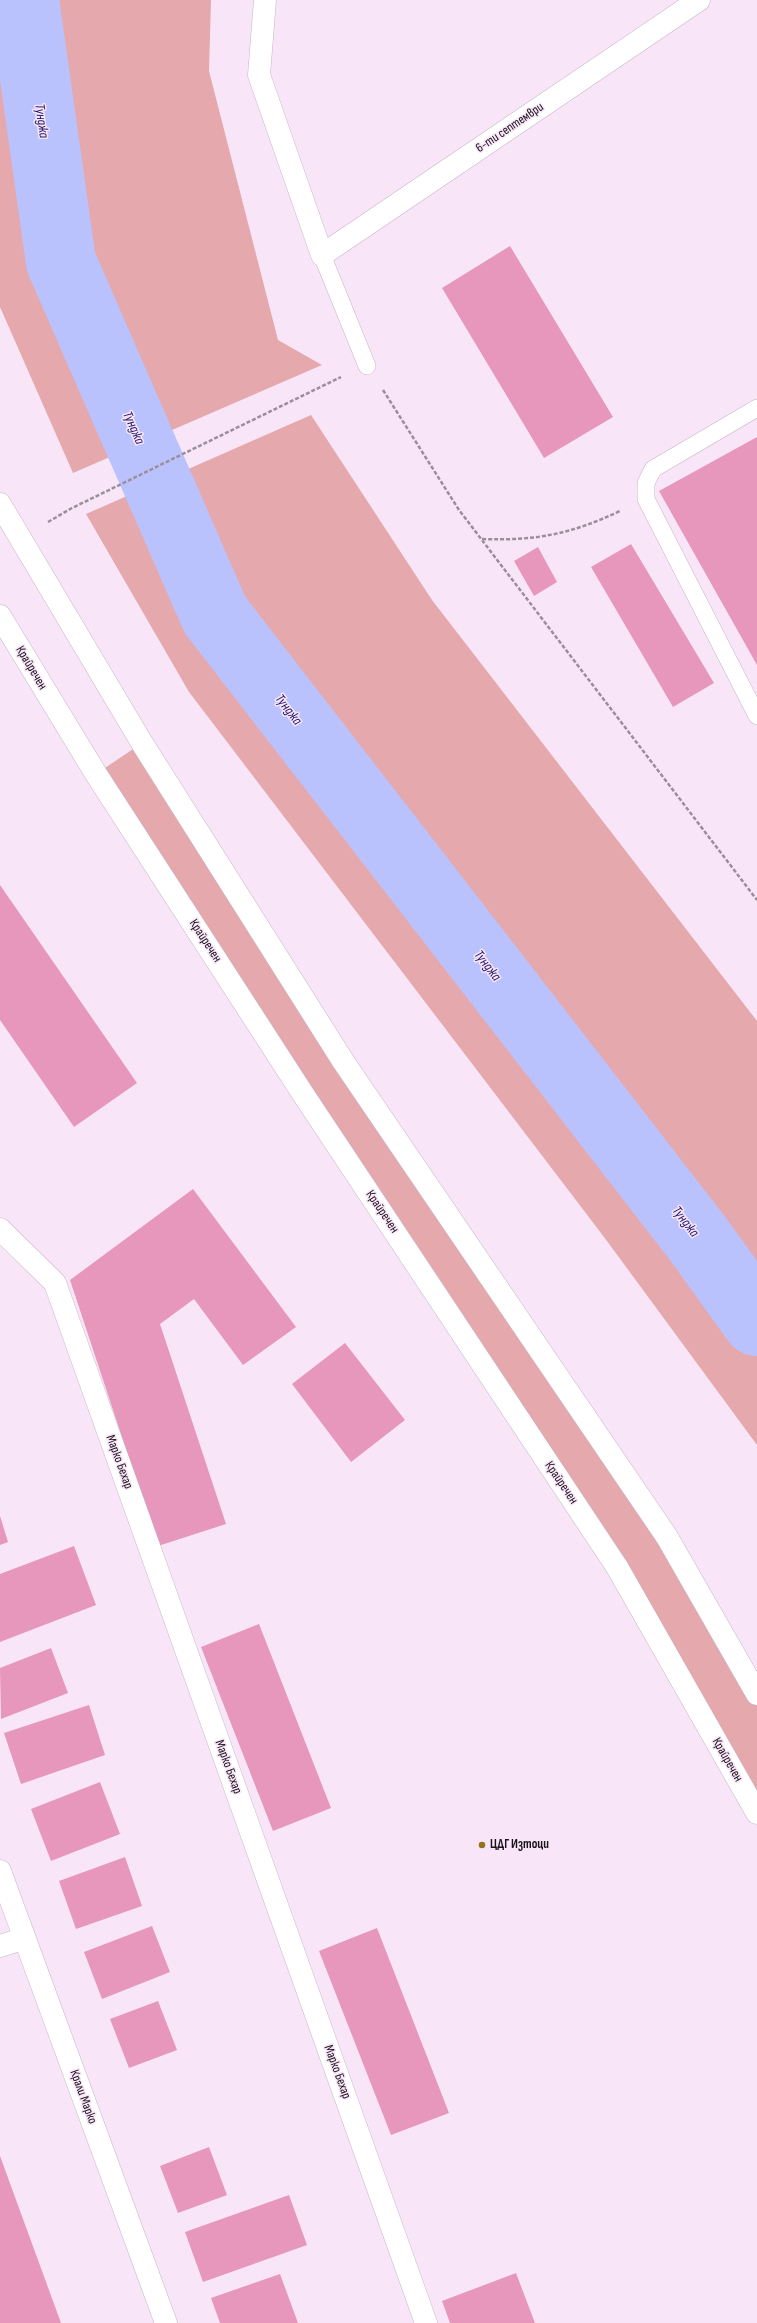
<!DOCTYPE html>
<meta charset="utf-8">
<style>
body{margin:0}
canvas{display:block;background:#f8e6f8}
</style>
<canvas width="757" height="2323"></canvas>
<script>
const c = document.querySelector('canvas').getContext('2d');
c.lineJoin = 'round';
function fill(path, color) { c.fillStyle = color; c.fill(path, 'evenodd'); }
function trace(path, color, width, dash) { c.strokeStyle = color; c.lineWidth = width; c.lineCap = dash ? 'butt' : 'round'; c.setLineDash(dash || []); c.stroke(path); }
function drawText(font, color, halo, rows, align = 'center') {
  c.font = font + ' "Sofia Sans Condensed",sans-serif'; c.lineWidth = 3; c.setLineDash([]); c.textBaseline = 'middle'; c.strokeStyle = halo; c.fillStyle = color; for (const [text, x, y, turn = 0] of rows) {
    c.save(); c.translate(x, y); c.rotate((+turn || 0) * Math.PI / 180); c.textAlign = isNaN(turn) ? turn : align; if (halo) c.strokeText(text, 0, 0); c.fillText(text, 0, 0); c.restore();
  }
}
const green = new Path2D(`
 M0,0H211L209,71L278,340L322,365L73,473L0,307Z
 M311,415L432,600L757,1021V1445L604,1237L189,692L86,514Z
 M142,743L757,1694V1813L617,1567L96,774Z`);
const river = new Path2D(`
 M24,0L61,262L215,615L698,1239L757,1321`);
const building = new Path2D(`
 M510,246L613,417L544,458L442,288Z
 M757,437V665L659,491Z
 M631,544L714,683L673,707L591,567Z
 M538,547L557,582L534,596L514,561Z
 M0,885L137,1083L74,1127L0,1020Z
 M193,1189L296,1327L243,1365L194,1299L160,1324L226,1524L158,1546L70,1280Z
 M345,1343L405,1420L351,1462L292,1384Z
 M0,1516L8,1542L0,1545Z
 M74,1546L96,1605L0,1642V1574Z
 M259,1624L331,1808L273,1831L201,1647Z
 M51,1648L68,1693L1,1719L0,1668Z
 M89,1705L105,1755L21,1784L4,1733Z
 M100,1782L120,1834L51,1861L31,1809Z
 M125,1857L142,1906L76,1929L59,1881Z
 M152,1926L170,1972L102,1999L84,1952Z
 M377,1928L449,2113L391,2135L319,1951Z
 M158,2001L177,2050L129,2068L110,2019Z
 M209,2147L227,2195L178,2213L160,2166Z
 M0,2156L61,2323H0Z
 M289,2195L307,2245L203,2282L185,2232Z
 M516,2273L535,2323H450L442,2301Z
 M280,2274L298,2323H220L211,2298Z`);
const path = new Path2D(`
 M383,390L459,510L757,900
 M48,522L72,508L341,377
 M482,539C536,541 571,534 620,511`);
const service = new Path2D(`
 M322,255L367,366
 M757,408L653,469L646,483V499L757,716`);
const minor = new Path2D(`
 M265,0L259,75L322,255L699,0
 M0,1229L55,1283L426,2323
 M0,1871L166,2323
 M0,1946L25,1938`);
const tertiary = new Path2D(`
 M0,504L142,743L343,1061L667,1537L757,1694
 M0,616L96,774L303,1094L617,1567L757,1813`);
const markers = [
 [482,1845,4,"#94731b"]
];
const streetNames = [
 ["6-ти септември",510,128,-34],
 ["Крайречен",31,668,59],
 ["Крайречен",205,941,57],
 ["Крайречен",382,1212,56],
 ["Марко Бехар",119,1462,70],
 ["Крайречен",561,1483,56],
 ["Крайречен",727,1760,60],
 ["Марко Бехар",228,1767,70],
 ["Марко Бехар",337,2072,70],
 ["Крали Марко",83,2097,70]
];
const poiNames = [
 ["ЦДГ Изтоци",490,1845]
];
const waterNames = [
 ["Тунджа",41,121,82],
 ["Тунджа",133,428,66],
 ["Тунджа",288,710,52],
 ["Тунджа",487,966,52],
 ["Тунджа",685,1222,52]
];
fill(green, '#e5a8ac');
trace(river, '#bac2fe', 70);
fill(building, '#e796bc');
trace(service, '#c6b5c5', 18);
trace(minor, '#c6b5c5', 23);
trace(tertiary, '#c6b5c5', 23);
trace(path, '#9b8e9b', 2.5, [4, 2]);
trace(service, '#fff', 17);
trace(minor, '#fff', 22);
trace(tertiary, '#fff', 22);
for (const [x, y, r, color] of markers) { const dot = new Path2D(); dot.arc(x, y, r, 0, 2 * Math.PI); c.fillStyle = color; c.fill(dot); trace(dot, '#f8e6f8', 1.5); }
drawText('13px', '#191319', '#f8e6f8', streetNames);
drawText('bold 13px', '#191319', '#f8e6f8', poiNames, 'left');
drawText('italic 14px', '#22186c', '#f8e6f8', waterNames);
</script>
